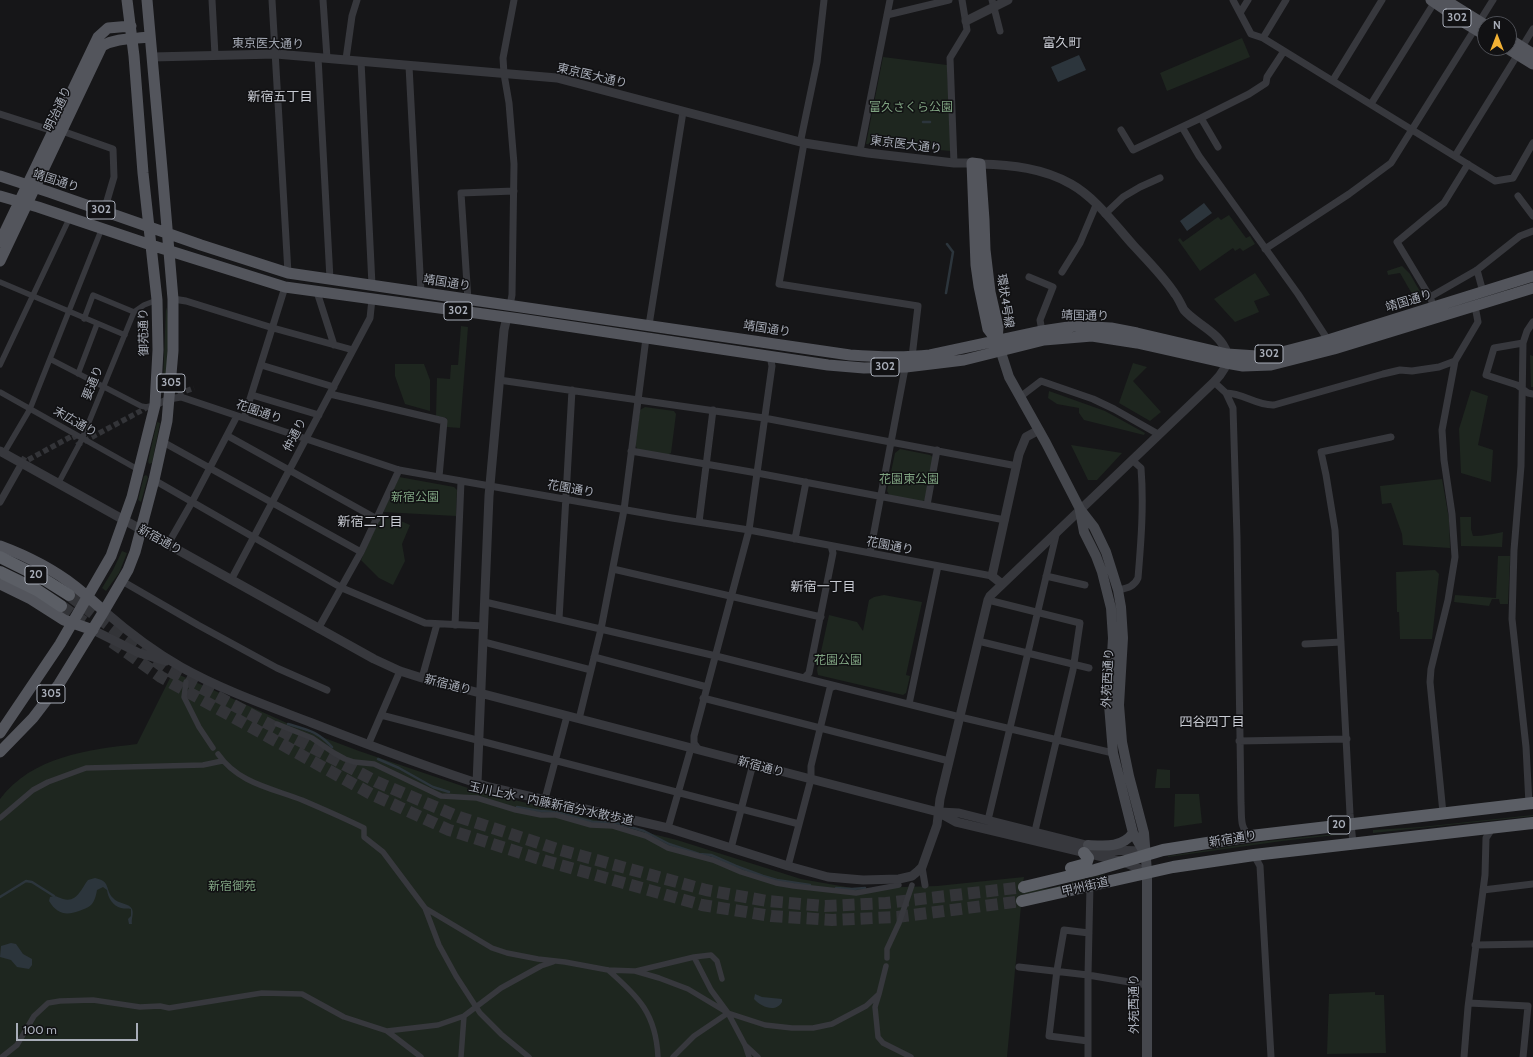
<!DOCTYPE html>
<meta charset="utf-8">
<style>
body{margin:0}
#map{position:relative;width:1533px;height:1057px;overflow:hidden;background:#161618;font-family:Cabin,sans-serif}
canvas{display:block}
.north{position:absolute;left:1477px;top:16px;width:40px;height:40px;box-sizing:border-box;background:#111113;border:1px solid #4d4f55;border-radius:50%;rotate:0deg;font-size:11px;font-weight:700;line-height:16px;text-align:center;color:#a8adb8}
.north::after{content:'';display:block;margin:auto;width:14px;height:18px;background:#f2b134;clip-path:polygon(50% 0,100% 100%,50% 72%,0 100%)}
.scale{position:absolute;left:16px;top:1023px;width:122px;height:18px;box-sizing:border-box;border:2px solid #a8adb8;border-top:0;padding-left:5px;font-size:12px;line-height:14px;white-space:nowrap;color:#a8adb8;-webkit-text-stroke:3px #111113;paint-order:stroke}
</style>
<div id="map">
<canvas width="1533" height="1057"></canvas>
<div class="north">N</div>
<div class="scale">100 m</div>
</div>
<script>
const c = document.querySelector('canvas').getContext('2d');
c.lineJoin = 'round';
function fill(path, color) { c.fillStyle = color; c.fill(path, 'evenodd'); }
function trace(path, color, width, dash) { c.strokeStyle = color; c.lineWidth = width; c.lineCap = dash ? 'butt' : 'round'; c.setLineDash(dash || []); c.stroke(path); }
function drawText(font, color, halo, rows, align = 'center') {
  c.font = font + ' Cabin,"Noto Sans JP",sans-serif'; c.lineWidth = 3; c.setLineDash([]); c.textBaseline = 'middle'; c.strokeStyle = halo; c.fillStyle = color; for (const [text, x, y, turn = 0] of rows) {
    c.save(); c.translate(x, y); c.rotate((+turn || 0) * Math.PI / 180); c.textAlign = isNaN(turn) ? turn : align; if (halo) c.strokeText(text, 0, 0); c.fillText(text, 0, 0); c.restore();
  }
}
const green = new Path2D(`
 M1242,38L1250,57L1167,91L1160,73Z
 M883,57L947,65L951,151L866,144Z
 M1229,215L1246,238L1250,236L1255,244L1243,251L1240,248L1235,251L1233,248L1200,271L1178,240L1180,238L1183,242L1218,217L1221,220Z
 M1402,266L1410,274L1422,295L1415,299L1400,273L1388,275L1387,271Z
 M1255,273L1270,295L1254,301L1259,312L1235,322L1214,299Z
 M166,307C171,319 167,367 166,382L163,381Z
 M461,326L468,327L460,428L447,427V418L436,416L437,378L450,379L451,365H458Z
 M1530,355L1533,356V387H1531Z
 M1133,363L1147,367L1133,381L1161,412L1150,421L1119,403Z
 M395,364H424L430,380V411L405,404L395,376Z
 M1471,390L1488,396L1478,445L1493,450L1491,482L1461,473L1459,429Z
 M1049,391L1105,411L1145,433L1144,435L1084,420L1079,413V408L1057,404L1048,398Z
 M645,407L674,411L676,414L671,453L667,455L638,450L635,445L640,410Z
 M157,422L160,423L152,463L149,464L148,461Z
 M1071,445L1122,453L1097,480H1088Z
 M900,449L930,455L933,457L925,500L921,502L890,496L887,491L895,453Z
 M146,475L148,477L141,502L138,500L144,476Z
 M399,477L454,487L457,490L456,516L383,512Z
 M1442,479L1449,519L1450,548L1403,545L1402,534L1391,503L1382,504L1380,486Z
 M382,513L410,525L402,544L405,561L393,585L379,578L361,560Z
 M1460,517H1471V529L1473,536C1484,536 1493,534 1503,532L1502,547L1461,546Z
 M122,551L127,553L119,573L106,591L102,588L113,570Z
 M1498,556H1510L1508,604H1500L1499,599H1492L1489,606L1454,602L1455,595L1496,598Z
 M1435,570L1439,574L1432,639H1400L1399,612H1397L1396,572Z
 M884,595L922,602L906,675L910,676L906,693L903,695L818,675L817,670L829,615L857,622L863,631L869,600L874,597Z
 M173,672L298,728L359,751L474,790L677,840L801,879L852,888H869L937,886L1024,877L1022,891L1051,888L1105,874L1106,877L1022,895L1007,1057H0V799C33,756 87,750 137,744Z
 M1157,769L1170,770V788H1155Z
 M1175,794H1199L1202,823L1174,827Z
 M1533,815V816L1373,833V830L1421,827Z
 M1344,833L1345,834L1282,841L1168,857V856L1267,841Z
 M1375,992V995H1384L1386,1053L1327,1054L1329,994Z`);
const water = new Path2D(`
 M1079,55L1086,70L1058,82L1051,67Z
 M1204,203L1212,213L1187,231L1180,221Z
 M95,878C111,881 105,890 113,898C118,904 129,903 132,909C134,914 131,919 132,924H129L128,919L131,916V909C128,908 125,909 121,908C113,906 108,898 107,890L103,887L97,890C96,895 95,901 91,905C88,908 83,909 79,911C66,916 57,914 49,901L50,897L54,896C57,896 59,898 63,899C77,903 81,889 88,880Z
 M11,943L16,944L23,954L32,959V965L29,969L17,967L11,960L0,957L1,946Z
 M755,994L762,997L782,999V1002C776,1013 761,1007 754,999Z`);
const stream = new Path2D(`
 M923,122H930
 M946,293L953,252L947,244
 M288,724C308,730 317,731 332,747
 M378,759L399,768L433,787L449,792
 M517,807L540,811L556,812L593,822H611L620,824L644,831L669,844L699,854L711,855L736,866L763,876L777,880L810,885
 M836,888L852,889L865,888
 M0,897L26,881L32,882L54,896`);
const pedestrianTunnel = new Path2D(`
 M170,397L194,388
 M21,458L26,461L74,435L79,444L150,406`);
const trunkTunnel = new Path2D(`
 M69,595L166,669L377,782L459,817L560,850L706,890L767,901L825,906L886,903L1024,887
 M61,606L84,622
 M112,642L161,677L371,794L449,830L546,861L702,905L771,916L832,920L897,917L1022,901`);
const pedestrian = new Path2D(`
 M0,282L125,335
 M84,319L93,295L134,312
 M50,359L141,406L146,407L155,405
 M0,365L70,217
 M78,374L97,324
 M0,392L139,470
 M4,453L30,409L102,228
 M58,484L82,439L134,312L144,305L157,300
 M186,682L184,697L199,727L213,748
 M277,724L312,738L334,753L345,759L354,762L374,764L441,796L477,798L516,810L541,815H556L591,825L613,826L646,836L668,848L713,860L741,872L776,883L794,886L856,893L899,885
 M218,754C238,783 271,788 302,800C323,809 344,818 364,828V837L383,852L425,908L492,948L507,953L538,959L565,962L608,970L635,971L659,978L688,989L728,1013L765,1025L792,1028H813L832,1024L866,1006L879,994L875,1007L878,1037L883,1043L911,1057
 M0,818L33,790L48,782L86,768L203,765L222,761
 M425,908L439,945L456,976L480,1013L501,1034L529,1057
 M694,957L711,990L728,1013L745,1045L749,1057
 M887,958V949L899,923L912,885
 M608,970C639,997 656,1014 658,1057
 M636,971L694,957L711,955L717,961L722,979
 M879,994L886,966
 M387,1031L438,1025L464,1016L501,988L541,966L553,962
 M745,1045L758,1057
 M2,1057L17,1045L34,1016L48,1003L60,1001L93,1000L140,1007L160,1006L169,1008L262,993L302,994L344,1017L387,1031L421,1057
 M461,1057L464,1016
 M673,1057L694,1036L728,1013`);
const minor = new Path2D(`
 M212,0L215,55
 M272,0L288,273
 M323,0L327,58
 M824,0L817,62L801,139L804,143L779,284L918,306L912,357
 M992,0L1000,31
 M1233,0L1251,34L1263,38L1495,181L1513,178L1533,143
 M1240,13L1248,0
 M887,15L949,0
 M1263,38L1286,0
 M1522,47L1533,29
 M318,57L330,279
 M346,59L352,16L357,0
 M361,61L372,285
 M409,66L421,292
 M1333,80L1382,0
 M1371,104L1434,3
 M0,114L53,131
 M1201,118L1218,147
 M1182,127L1199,156L1298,294L1328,340
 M1121,130L1133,150L1201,118L1249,94L1266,83L1267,77L1284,51
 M62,131L113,149L114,177L104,211
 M860,151L890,0
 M1455,156L1518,54
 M954,163L950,58L967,30L962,0
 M1518,196L1533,216
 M1105,214L1123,197L1140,187L1160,178
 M1265,249L1349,194L1391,163L1493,0
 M1477,270L1483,292
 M1062,272L1080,243L1096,205
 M1029,277L1053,287L1040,320L1042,331
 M317,292L334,345
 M1430,297L1477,270L1520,236L1533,231
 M173,299L186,301L273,328L353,350
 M468,300L461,193L514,191
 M510,305L512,295L514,164L509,103L504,74L503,58L514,0
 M1434,307L1430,297L1397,242L1444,203L1468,164
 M649,325L683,112
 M1523,343L1494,348L1486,375L1517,385L1528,393L1533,394
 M261,365L334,387
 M499,380L764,418L1017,466
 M1214,382L1226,393L1233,408L1237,537L1241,803C1242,816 1239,829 1251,836
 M1226,393C1243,393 1257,406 1274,405L1383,374L1400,370L1412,371L1439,367L1455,361
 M330,394L444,421L439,477
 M252,395L319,415
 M1020,397L1041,381L1093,399L1114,409L1158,434
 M155,405L169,399L181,397L399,470L672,518L749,530L992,576
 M244,418L285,287
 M228,436L377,519
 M163,442L361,552
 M631,451L757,473L1005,520
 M154,480L342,588L425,623L484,626
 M0,502L22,463
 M927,505L937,450
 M699,522L713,410
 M795,539L806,482
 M168,544L192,502L237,416
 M870,553L906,363
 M613,569L821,617
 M1046,576L1085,585
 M231,580L370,318L372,299
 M122,581L198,625L277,668L327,690
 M1118,590C1127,588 1134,587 1138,578C1141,542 1144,505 1141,468L1132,460
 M988,600L1080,623L1073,670L1035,831
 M485,602L716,656L960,717L1113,753
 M559,619L572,390
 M455,625L461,481
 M318,629L361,552L399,470
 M978,641L1089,668
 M484,642L591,670
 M1305,644L1341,642
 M594,657L707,687
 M422,678L437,624
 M804,678L809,673L833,553L831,546
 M703,698L949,761
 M909,704L938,566
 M381,715L799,824
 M579,719L601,629L624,510L646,338
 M1239,741L1347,739
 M368,745L400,671
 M699,750L694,743V736L749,530L772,366L770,356
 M545,799L567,716
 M1529,804L1526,747L1512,619L1514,550L1521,466L1523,343L1527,331L1533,322
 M1443,813L1430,682L1431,669L1448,600L1455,557L1452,514L1444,460L1442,430L1455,361L1478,322L1475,306
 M988,820L1057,531
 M668,828L691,748
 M1353,843L1350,814L1335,530L1326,475L1321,452L1391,437
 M731,848L753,764
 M1254,855L1260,866L1271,1057
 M788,866L811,779V766L830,688L835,686
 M922,867L925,885
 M1483,890L1533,884
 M1475,945L1533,944
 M1019,967L1088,975L1147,985
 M1469,1003L1528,1006L1523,1057
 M1088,1041L1049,1036L1057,970L1064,930L1089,933
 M1088,1057V975L1090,885
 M1464,1057L1468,1007L1485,875L1486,838L1493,827`);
const tertiary = new Path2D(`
 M966,21L1008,0
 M152,57L276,54L557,78L804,143L868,153L954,163H972
 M0,451L374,659L400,671L422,678L938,812L956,822L1124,862L1147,872
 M1002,584L992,576L1019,454L1026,437L1039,430
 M104,611C128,632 153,651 181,667C222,690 268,706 312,723C371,746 429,768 489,787L668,828L788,866L828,877L863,880L899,879L912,876L918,871L922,867L937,825L940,799L988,600L990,596L1214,382C1221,375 1230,363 1227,353C1220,332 1197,325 1184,310C1181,305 1179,299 1175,294C1164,277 1148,261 1134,246C1115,225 1096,198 1071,184C1043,168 1012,165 980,164
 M93,630L139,653L166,661
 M477,783L489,496L504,330L507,317
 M940,812L959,813L1106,850C1120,852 1133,848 1146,854`);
const secondary = new Path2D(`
 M998,343L1009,377L1046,443L1080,509L1094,527L1106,552L1118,590L1121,607L1123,638L1119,705L1122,742L1129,776L1144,833L1147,872V1057
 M1080,511L1084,532L1096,556L1102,572L1111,608L1113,638L1109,705L1113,753L1133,833L1144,852
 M1088,845C1105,846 1122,848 1133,833`);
const primary = new Path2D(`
 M1431,0L1465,23L1485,35
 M1445,0L1485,25
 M1509,39L1533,54
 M1507,48L1533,64
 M972,163L980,164L984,220L985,250L990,292L998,327L997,341L988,329L979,286L976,265Z
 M0,176L49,192L201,245L288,273L850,355C877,357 903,358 930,355L1042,331L1075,326L1111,328L1137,333L1227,354L1257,356L1269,354L1282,352L1328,340L1533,276
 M0,196L38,207L151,245L285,287L520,319L828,365L864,368L906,367L964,360L1044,340L1092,336L1137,343L1226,363L1243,366L1271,365L1334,349L1533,288
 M0,242L98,37L108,28L131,26
 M0,261L102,46C116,38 133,39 149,37
 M0,546C27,556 54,570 76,587C86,595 95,603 104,611
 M0,584L31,599L64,620L93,630
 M0,733L60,644L111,556L132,497L155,405L158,350L157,300L143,173L134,56L127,0
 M0,752L33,718L59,684L104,611L128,570L135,552L154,480L167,421L173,351V299L162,169L147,0`);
const trunk = new Path2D(`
 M0,557L42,578L69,595
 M0,572L37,590L61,606
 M1071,868L1086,864L1088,858L1084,853
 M1024,887L1095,870L1163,850L1251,836L1533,803
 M1022,901L1173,867L1254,855L1533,823`);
const shields = [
 [1457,18,28],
 [101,210,28],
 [458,311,28],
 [1269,354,28],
 [885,367,28],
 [171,383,28],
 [36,575,22],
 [51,694,28],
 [1339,825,22]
];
const shieldNames = [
 ["302",1457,18],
 ["302",101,210],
 ["302",458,311],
 ["302",1269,354],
 ["302",885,367],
 ["305",171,383],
 ["20",36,575],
 ["305",51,694],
 ["20",1339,825]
];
const streetNames = [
 ["東京医大通り",268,44,1],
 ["東京医大通り",592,76,13],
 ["明治通り",58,109,-65],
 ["東京医大通り",906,145,7],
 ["靖国通り",56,181,18],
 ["靖国通り",447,283,9],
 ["環状4号線",1005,301,81],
 ["靖国通り",1409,301,-17],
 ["靖国通り",1085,316,1],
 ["靖国通り",767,329,9],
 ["御苑通り",144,332,-91],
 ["要通り",93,383,-68],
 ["花園通り",259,412,19],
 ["末広通り",75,422,30],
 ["仲通り",295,435,-62],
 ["花園通り",571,489,10],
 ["新宿通り",160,540,29],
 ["花園通り",890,546,11],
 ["外苑西通り",1108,678,-87],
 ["新宿通り",448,685,14],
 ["新宿通り",761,767,15],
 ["玉川上水・内藤新宿分水散歩道",551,804,12],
 ["新宿通り",1233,839,-9],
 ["甲州街道",1085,887,-13],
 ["外苑西通り",1134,1004,-90]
];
const parkNames = [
 ["富久さくら公園",911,107],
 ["花園東公園",909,479],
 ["新宿公園",415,497],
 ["花園公園",838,660],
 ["新宿御苑",232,886]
];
const neighbourhoodNames = [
 ["富久町",1062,43],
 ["新宿五丁目",280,97],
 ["新宿二丁目",370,522],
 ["新宿一丁目",823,587],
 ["四谷四丁目",1212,722]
];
fill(green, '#1e261f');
fill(water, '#2c353c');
trace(stream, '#2c353c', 2.5);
trace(pedestrianTunnel, '#333438', 5.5, [5.5, 3]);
trace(trunkTunnel, '#333438', 12, [12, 6]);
trace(pedestrian, '#37383d', 5.5);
trace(minor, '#37383d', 7);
trace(tertiary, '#37383d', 9);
trace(secondary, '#45474d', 10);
trace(primary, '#53555c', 11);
trace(trunk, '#5b5e65', 12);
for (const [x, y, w] of shields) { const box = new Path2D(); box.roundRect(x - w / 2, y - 9, w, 18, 3); c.fillStyle = '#111113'; c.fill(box); trace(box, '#a8adb8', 1); }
drawText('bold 11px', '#a8adb8', null, shieldNames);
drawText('12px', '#a8adb8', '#111113', streetNames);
drawText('12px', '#7fa381', '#111113', parkNames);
drawText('13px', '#c9ccd4', '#111113', neighbourhoodNames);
</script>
